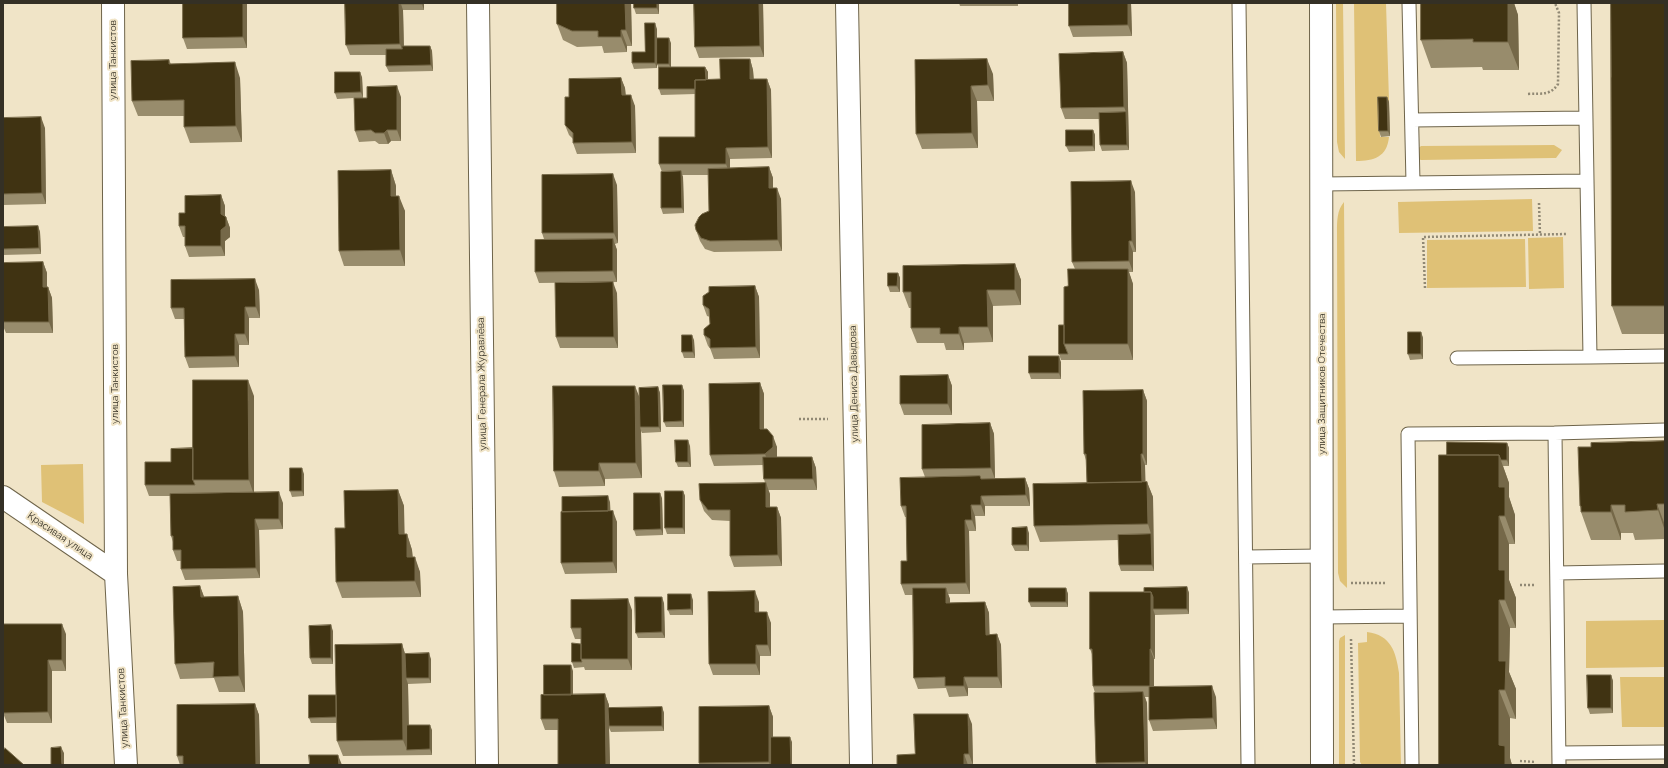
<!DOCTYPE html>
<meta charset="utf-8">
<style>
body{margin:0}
#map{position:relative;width:1668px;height:768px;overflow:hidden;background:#f0e4c7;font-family:Raleway,sans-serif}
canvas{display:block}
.frame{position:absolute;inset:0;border:4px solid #343025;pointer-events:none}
</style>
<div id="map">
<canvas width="1668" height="768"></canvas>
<div class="frame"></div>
</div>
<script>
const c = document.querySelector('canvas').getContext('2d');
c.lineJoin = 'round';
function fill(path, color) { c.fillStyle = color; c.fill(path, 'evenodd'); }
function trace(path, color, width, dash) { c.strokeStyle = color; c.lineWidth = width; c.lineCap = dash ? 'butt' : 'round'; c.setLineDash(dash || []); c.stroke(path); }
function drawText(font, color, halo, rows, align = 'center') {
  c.font = font + ' Raleway,sans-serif'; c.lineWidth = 4; c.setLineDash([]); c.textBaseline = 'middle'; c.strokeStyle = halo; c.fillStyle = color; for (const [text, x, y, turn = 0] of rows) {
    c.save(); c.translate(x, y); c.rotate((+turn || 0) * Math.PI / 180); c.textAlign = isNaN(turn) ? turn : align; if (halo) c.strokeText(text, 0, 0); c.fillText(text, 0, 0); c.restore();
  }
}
const green = new Path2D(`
 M1336,3H1343L1345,159L1339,152L1337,142Z
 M1354,3H1386L1389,101H1379L1380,137H1389C1387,157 1374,161 1356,161Z
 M1554,145L1562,150L1556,158H1553L1421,160L1418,159L1415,151L1421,146Z
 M1532,199L1533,231L1399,233L1398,202Z
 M1344,202L1347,588L1340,581L1338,573L1337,232C1337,221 1337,210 1344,202Z
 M1563,237L1564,288L1529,289L1528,238Z
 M1525,239L1526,287L1427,288V240Z
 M83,464L84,524L42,502L41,465Z
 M1665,620V667L1586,668V621Z
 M1367,632C1391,635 1396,652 1399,673L1401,765H1362L1360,762L1358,643L1367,642Z
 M1345,635V765H1339V641L1340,638Z
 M1620,677H1665V727H1622Z`);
const path = new Path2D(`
 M1528,94C1542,93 1550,96 1558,84L1559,13L1555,3
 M1539,203L1540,235
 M1425,288L1423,237L1566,234
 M799,419H828
 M1351,583H1387
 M1520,585H1535
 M1351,639L1354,765
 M1520,761L1536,762`);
const lane = new Path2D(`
 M1239,3L1248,765
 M1409,3L1413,183
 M1584,3L1590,357L1665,356
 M1412,120L1586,118
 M1321,184L1587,181
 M1457,358L1590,357
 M1555,433L1665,430
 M1246,557L1322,556
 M1557,573L1665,571
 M1322,617L1410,616
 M1559,753L1665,752
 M1412,765L1408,434L1555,433L1559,765`);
const street = new Path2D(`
 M113,3L116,574L126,765
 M478,3L487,765
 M847,3L861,765
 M1321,3L1322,765
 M3,497L116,574`);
const wall = new Path2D(`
 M247,3V48L187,49L183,38Z
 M345,3H424V10H403L404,46H430L432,51L433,71L389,72L386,66V55H350L346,45Z
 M631,3L632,46H627V52L604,53L602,46L577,47L563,40L557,24Z
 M659,3V14H636L634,8Z
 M694,3H763L764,57L699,58L695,47Z
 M959,3H1018V6H960Z
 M1069,3H1131L1132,36L1073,37L1069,26Z
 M1421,3H1514L1518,15L1519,70H1483L1482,67L1431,68L1421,40Z
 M1665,3V334H1622L1612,306L1611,78Z
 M657,29V68L634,69L632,63L645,52Z
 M671,43V67H705L708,72V80L720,79L750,59L753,70L754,79H767L771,90L772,158L730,159V168L769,167L773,178V188L781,199L782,251L714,252L705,249L700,241L696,230L709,211V175H682L683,177L684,213L663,214L661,208L662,172L659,164L695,137V94L661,95L659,89V69L657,64Z
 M1123,52L1127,63L1129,150L1102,151L1100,145L1099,119H1065L1061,108Z
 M169,60L171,64L240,78L242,142L190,143L184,127V116H138L132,101Z
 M915,60L993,74L994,101H977L978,148L922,149L916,134Z
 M362,77L363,98L401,97V141H391L388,144H379L375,141L359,142L355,131L354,98L337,99L335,93Z
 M621,78L625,88L626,95L635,106L636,153L577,154L573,143V139L569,135L565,125L569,97Z
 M1387,97L1389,102L1390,136L1381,137L1379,131Z
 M3,118L45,128L46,204L3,205Z
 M1093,130L1095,135V151L1069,152L1066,146Z
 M391,170L396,186V196L405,211V266H344L339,251Z
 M617,185L618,243L615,244L617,250V282L539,283L535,272L544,239L542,233Z
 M1135,192L1136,252H1133V272H1129L1133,284V360H1061L1059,354L1075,269L1072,262Z
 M221,195L225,206V216L226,217L230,228V237L225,241V256L189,257L185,246V237H183L179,226L185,213Z
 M38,226L40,232L41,254L3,255V227Z
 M43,262L47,273V287H48L52,298L53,333H6L3,326V263Z
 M1015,264L1021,280V305L993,306V342L964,343V350H946L944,343H917L911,328V308H909L903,292Z
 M898,273L900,278V292H890L888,286Z
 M755,286L759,297L760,358L714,359L710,348L708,346L704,335L710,324V317L707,316L703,305Z
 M259,290L260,318H249V345H239V367L189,368L185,357L184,319H175L171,308Z
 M617,293L618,348H560L556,337Z
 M1421,332L1423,338V359L1410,360L1408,354Z
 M694,340L695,358H684L682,352Z
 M1061,362V379H1031L1029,373Z
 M948,375L952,386V415H904L900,404Z
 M760,383L764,394V429L777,447V457H812L816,468L817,490H768L770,494V507H777L781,518L782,566L734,567L730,556V521L712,520L704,511L700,500L765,483L764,479L763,465L714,466L710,455Z
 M682,385L684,391V427H666L664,422Z
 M658,387L660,393L661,432L642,433L641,431L642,478L605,479V486L559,487L554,471L640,397Z
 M1143,390L1147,401V465H1145V482H1147L1153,497L1154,571H1121L1119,565L1118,540L1040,542L1034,526L1087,483L1086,460L1084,454Z
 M254,396V492L283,503V529L259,530L260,578L185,580L181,569V561H177L173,550V542L171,536L170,496H149L145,485L171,462L193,448Z
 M990,423L994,434L995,478H1025L1029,489L1030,506H985V516H975L976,531H969L970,594H948L950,599V603L985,602L989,613V634H997L1001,645L1002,688H968V696L949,697L946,688L918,689L914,678L913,595H905L901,584L907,561L906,517H905L901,506L925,477L922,469Z
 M1665,441V539L1635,540L1633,533H1621V540H1591L1581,512V510L1580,506L1591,447Z
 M1507,443L1509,448V466H1503L1509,483V497L1515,515V544H1509V580L1516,598V628H1510L1509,672L1516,689V719L1510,718V758L1512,765H1439L1447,455Z
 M690,446L691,467H678L676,462Z
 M304,474V496L292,497L290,491Z
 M398,490L404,506V534H407L412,550L413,557L420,572L421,597L342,598L336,582L345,528Z
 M683,491L685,496V534H667L665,528Z
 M662,498L663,535L636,536L634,530Z
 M610,502V511L617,522V573L565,574L561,563Z
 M1029,533V551H1015L1012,545Z
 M200,586L204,597L238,596L243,612L245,692H219L214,678L180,679L175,664Z
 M1187,587L1189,593V614L1155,615V659H1154V687L1216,697L1217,729L1153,731L1149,720V697H1145L1147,703L1148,765H1096V763L1095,693L1093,686L1092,654L1090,649L1144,592Z
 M1066,588L1068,594V607H1031L1029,602Z
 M693,600V615H670L668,610Z
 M759,602V612L771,623V656H760V675H713L709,664Z
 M664,603L665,638H638L636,633Z
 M632,610V670H585L584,667L574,668L572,662L581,644V639H575L571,628Z
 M333,631V664H312L310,658Z
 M66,634V671H52V723H7L3,713Z
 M402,644L405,654L431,659V683L408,684L409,725L432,730V755L343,756L337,741V723H311L309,718L336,695Z
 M573,671V695L605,694L609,705V708L662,707L664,713V731L611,732L609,728L610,765H558V730H545L541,719L544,695Z
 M1611,675L1613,681V713L1590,714L1588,708Z
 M255,704L259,715L260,765H180L177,756Z
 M769,706L773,717V737L792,742V765H700L699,763Z
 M972,724L973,765H897L915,754Z`);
const shadedWall = new Path2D(`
 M243,3H247V48L243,37Z
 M399,3H403L401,4L403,10L404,55L400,44Z
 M422,3H424V10L422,4Z
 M625,3H631L632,46L626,30Z
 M657,3H659V14L657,8Z
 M759,3H763L764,57L760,46Z
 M1128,3H1131L1132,36L1128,25Z
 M1508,3H1514L1518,15L1519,70L1508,42Z
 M655,23L657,29V68L655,63Z
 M621,30L627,46V52L621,37Z
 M669,38L671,43V70L669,64Z
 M430,46L432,51L433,71L431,65Z
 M1123,52L1127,63L1129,150L1127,145L1126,112L1124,107Z
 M750,59L753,70L754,90L750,79Z
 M987,59L993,74L994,101L988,85Z
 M235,62L240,78L242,142L236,126Z
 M705,67L708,72V89L706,83Z
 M360,72L362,77L363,98L361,92Z
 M621,78L625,88L626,106L622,95Z
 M767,79L771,90L772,158L768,147Z
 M397,86L401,97V141L397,130Z
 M971,86L977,101L978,148L972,133Z
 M631,95L635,106L636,153L632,142Z
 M1387,97L1389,102L1390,136L1388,131Z
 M41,117L45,128L46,204L42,193Z
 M387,130L391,141L388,144L384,133Z
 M1093,130L1095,135V151L1093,146Z
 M726,148L730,159V175L726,164Z
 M769,167L773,178V199L769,188Z
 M391,170L396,186V212L391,196Z
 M681,171L683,177L684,213L682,208Z
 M613,174L617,185L618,243L614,233Z
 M1131,181L1135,192L1136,252L1132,241Z
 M777,188L781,199L782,251L778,240Z
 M221,195L225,206V225L221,214Z
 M399,196L405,211V266L400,250Z
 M226,217L230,228V237L225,241V256L221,246V230Z
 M38,226L40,232L41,254L39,248Z
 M613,239L617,250V282L613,271Z
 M1129,241L1133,252V272L1129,261Z
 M43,262L47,273V298L43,287Z
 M1015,264L1021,280V305L1015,290Z
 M1128,269L1133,284V360L1128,344Z
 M898,273L900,278V292L897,286Z
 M255,279L259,290L260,318L256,307Z
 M613,282L617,293L618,348L614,337Z
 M755,286L759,297L760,358L756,347Z
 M48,287L52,298L53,333L49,322Z
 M987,290L993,306V342L988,327Z
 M245,307L249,318V345L245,334Z
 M959,327L964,343V350L959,334Z
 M1421,332L1423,338V359L1421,354Z
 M235,334L239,345V367L235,356Z
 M692,335L694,340L695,358L693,352Z
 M1059,356L1061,362V379L1059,373Z
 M948,375L952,386V415L948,404Z
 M248,380L254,396V495L249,480Z
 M760,383L764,394V440L760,429Z
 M682,385L684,391V427L682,421Z
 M635,386L641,401L640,427L641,431L642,478L636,463Z
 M658,387L660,393L661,432L659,427Z
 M1143,390L1147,401V465L1143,454Z
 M990,423L994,434L995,479L991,468Z
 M773,436L777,447V458L769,465L765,454Z
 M688,440L690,446L691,467L688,462Z
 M1507,443L1509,448V466L1507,460Z
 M1141,454L1145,465L1146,497L1142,486Z
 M1499,455L1509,483V497L1515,515V544L1505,516L1499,487Z
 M812,457L816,468L817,490L813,479Z
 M599,463L605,479V486L599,471Z
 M302,468L304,474V496L302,491Z
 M1025,478L1029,489L1030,506L1026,495Z
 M1147,482L1153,497L1154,571L1152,565L1151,534L1148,524Z
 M766,483L770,494V518L766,507Z
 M398,490L404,506L405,550L399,534Z
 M683,491L685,496V534L683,528Z
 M279,492L283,503V529L279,519Z
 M660,493L662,498L663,535L661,529Z
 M608,496L610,502L611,522L608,517Z
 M981,496L985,506V516L981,505Z
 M1657,504L1665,525V531L1658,510Z
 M971,505L975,516L976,531L972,520Z
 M1611,505L1621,533V540L1611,512Z
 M777,507L781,518L782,566L778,555Z
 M613,511L617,522V573L613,562Z
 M1499,516L1509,544V580L1516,598V628L1505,600L1499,570Z
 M255,519L259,530L260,578L256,568Z
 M965,520L969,531L970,594L966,583Z
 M1027,527L1029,533V551L1027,545Z
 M407,534L412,550L413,572L407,557Z
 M415,557L420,572L421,597L415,581Z
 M200,586L206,602L201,597Z
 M1187,587L1189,593V614L1187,609Z
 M946,588L950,599V614L946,603Z
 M1066,588L1068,594V607L1066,602Z
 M755,591L759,602V623L755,612Z
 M1151,592L1155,603L1153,609L1155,615V659L1151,649Z
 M691,594L693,600V615L691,609Z
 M238,596L243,612L245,692L239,676Z
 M662,597L664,603L665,638L662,632Z
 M628,599L632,610V670L628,659Z
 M1499,600L1510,628L1509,672L1516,689V719L1505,690L1499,661Z
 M985,602L989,613L990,645L986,635Z
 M767,612L771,623V656L768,645Z
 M62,624L66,634V671L62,660Z
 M331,625L333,631V664L331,658Z
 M997,634L1001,645L1002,688L998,677Z
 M402,644L407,660L406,678L408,684L409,750H407L403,740Z
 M756,645L760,656V675L756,664Z
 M1150,649L1154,659V697L1150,686Z
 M429,653L431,659V683L429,678Z
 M48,660L52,671V723L48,712Z
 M571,665L573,671V704L571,699Z
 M1611,675L1613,681V713L1611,708Z
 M964,677L968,688V696L964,686Z
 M1212,686L1216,697L1217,729L1213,718Z
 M1499,690L1510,718V758L1512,765H1505L1499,745Z
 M1143,692L1147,703L1148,765H1146L1145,762Z
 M605,694L609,705V728L610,765H606Z
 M255,704L259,715L260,765H256Z
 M769,706L773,717V765H770L769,762Z
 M662,707L664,713V731L662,726Z
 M968,714L972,724L973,765L969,754Z
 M430,725L432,730V755L430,749Z
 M790,737L792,742V765H791Z
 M61,747L64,753V765H62Z
 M964,754L968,765H964Z
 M338,755L342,765H339Z`);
const building = new Path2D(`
 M183,3H243V37L183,38Z
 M345,3H399L400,44L346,45Z
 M401,3H422V4H401Z
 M557,3H625L626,30H621V37H598V31H572L557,24Z
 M634,3H657V8H634Z
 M694,3H759L760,46L695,47Z
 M1069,3H1128V25L1069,26Z
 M1421,3H1508V42H1473V39L1421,40Z
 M1611,3H1665V306H1612Z
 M645,23H655V63H632V52H645Z
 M657,38H669V64H657Z
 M402,46H430L431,65L386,66V49H402Z
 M1123,52L1124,107L1061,108L1059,54Z
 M720,59H750V79H767L768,147L726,148V164H659V137H695V80L720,79Z
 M987,59L988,85L971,86L972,133L916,134L915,60Z
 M169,60V64L235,62L236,126L184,127V100L132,101L131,61Z
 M659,67H705L706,80H695V89H659Z
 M335,72H360L361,92L335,93Z
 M621,78L622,95H631L632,142L573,143V133L565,125V97H569V79Z
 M397,86V130H387L384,133H375L371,130L355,131L354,98H367V87Z
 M1378,97H1387L1388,131H1379Z
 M1126,112L1127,145H1100L1099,113Z
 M41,117L42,193L3,194V118Z
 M1066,130H1093V146H1066Z
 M769,167V188H777L778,240L710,241L701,238L696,230L695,225L699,217L702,214L709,211L708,169Z
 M391,170V196H399L400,250L339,251L338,171Z
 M681,171L682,208H661V172Z
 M613,174L614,233H542V175Z
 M1131,181L1132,241H1129V261L1072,262L1071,182Z
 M221,195V214L226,217V226L221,230V246H185V226H179V213H185V196Z
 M38,226L39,248L3,249V227Z
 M613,239V271L535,272V240Z
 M43,262V287H48L49,322H3V263Z
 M1015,264V290H987L988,327H959V334H940V328H911V292H903V266Z
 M1068,269H1128V344H1064V287L1068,286Z
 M888,273H898L897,286H888Z
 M255,279L256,307H245V334H235V356L185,357L184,308H171V280Z
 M613,282L614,337H556L555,283Z
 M755,286L756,347L710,348V339L704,335V329L710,324L709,309L703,305V296L709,292V287Z
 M1059,325H1064V344L1068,354H1059Z
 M1408,332H1421V354H1408Z
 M682,335H692L693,352H682Z
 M1029,356H1059V373H1029Z
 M948,375V404H900V376Z
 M193,380H248L249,480H193Z
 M760,383V429H767L773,436V447L765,454L710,455L709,384Z
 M663,385H682V421L664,422Z
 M553,386H635L636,463H599V471H554Z
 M658,387L659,427H640L639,388Z
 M1143,390V454H1141L1142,482L1087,483L1086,454H1084L1083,391Z
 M990,423L991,468L922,469V425Z
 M675,440H688V462H676Z
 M1665,441V504H1657L1658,510L1625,512V505H1611V512H1581V506H1580L1578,447H1591V443Z
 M1447,442L1507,443V460H1501L1499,455H1447Z
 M193,448V480L195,485H145V462H171V449Z
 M1439,455H1499V487H1505V516H1499V570H1505V600H1499V661H1506L1505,690H1499V745L1505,746V765H1439Z
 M763,457H812L813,479H764Z
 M290,468H302V491H290Z
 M980,476L981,479L1025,478L1026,495L981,496V505H971L972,520H965L966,583L901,584V561H907L906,506H901L900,478Z
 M1147,482L1148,524L1034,526L1033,484Z
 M766,483V507H777L778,555L730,556V510H708L700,500L699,484Z
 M398,490L399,534H407V557H415V581L336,582L335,528H345L344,491Z
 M665,491H683V528H665Z
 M279,492V519H255L256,568L181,569V550H173V536H171L170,494Z
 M634,493H660L661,529L634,530Z
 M608,496V511L562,512V497Z
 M613,511V562L561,563V512Z
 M1027,527V545H1012V528Z
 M1151,534L1152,565H1119L1118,535Z
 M200,586L201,597L238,596L239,676L213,677L214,662L175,664L173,587Z
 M1187,587V609H1153V597L1151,592H1144V588Z
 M913,588H946V603L985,602L986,635L997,634L998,677H964V686H945V677L914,678Z
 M1029,588H1066V602H1029Z
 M755,591V612H767L768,645H756V664H709L708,592Z
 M1090,592H1151V649H1150V686H1093L1092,649H1090Z
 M668,594H691V609L668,610Z
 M635,597H662V632L636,633Z
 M628,599V659H581V628H571V600Z
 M3,624H62V660H48V712L3,713Z
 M331,625V658H310L309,626Z
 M572,643L581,644V659L582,662H572Z
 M402,644L403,740L337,741L335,645Z
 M429,653V678H406L405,654Z
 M544,665H571V695H544Z
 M1587,675H1611V708H1588Z
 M1212,686L1213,718L1149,720V687Z
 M1143,692L1145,762L1096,763L1094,693Z
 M605,694L606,765H558V719H541V695Z
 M309,695H336V717L309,718Z
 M255,704L256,765H183V756H177V705Z
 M769,706V762L699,763V707Z
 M662,707V726H609L608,708Z
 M914,714H968L969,754H964V765H897V755L915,754Z
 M407,725H430V749L407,750Z
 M771,737H790L791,765H771Z
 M61,747L62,765H51V748Z
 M5,748L24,765H3V751Z
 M309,755H338L339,765H310Z`);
const streetNames = [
 ["улица Танкистов",113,60,-90],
 ["улица Танкистов",115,384,-90],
 ["улица Генерала Журавлёва",482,384,-91],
 ["улица Дениса Давыдова",854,384,-91],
 ["улица Защитников Отечества",1322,384,-90],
 ["Красивая улица",60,536,34],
 ["улица Танкистов",123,708,-93]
];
fill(green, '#dfc176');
trace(lane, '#6e644a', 15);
trace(street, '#6e644a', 24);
trace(path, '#908874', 2.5, [2, 2]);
trace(lane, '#fff', 13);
trace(street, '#fff', 22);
fill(wall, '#988c6c');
fill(shadedWall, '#756848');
fill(building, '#403312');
trace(building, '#756848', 1);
drawText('10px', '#343025', '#f0e4c7', streetNames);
</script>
